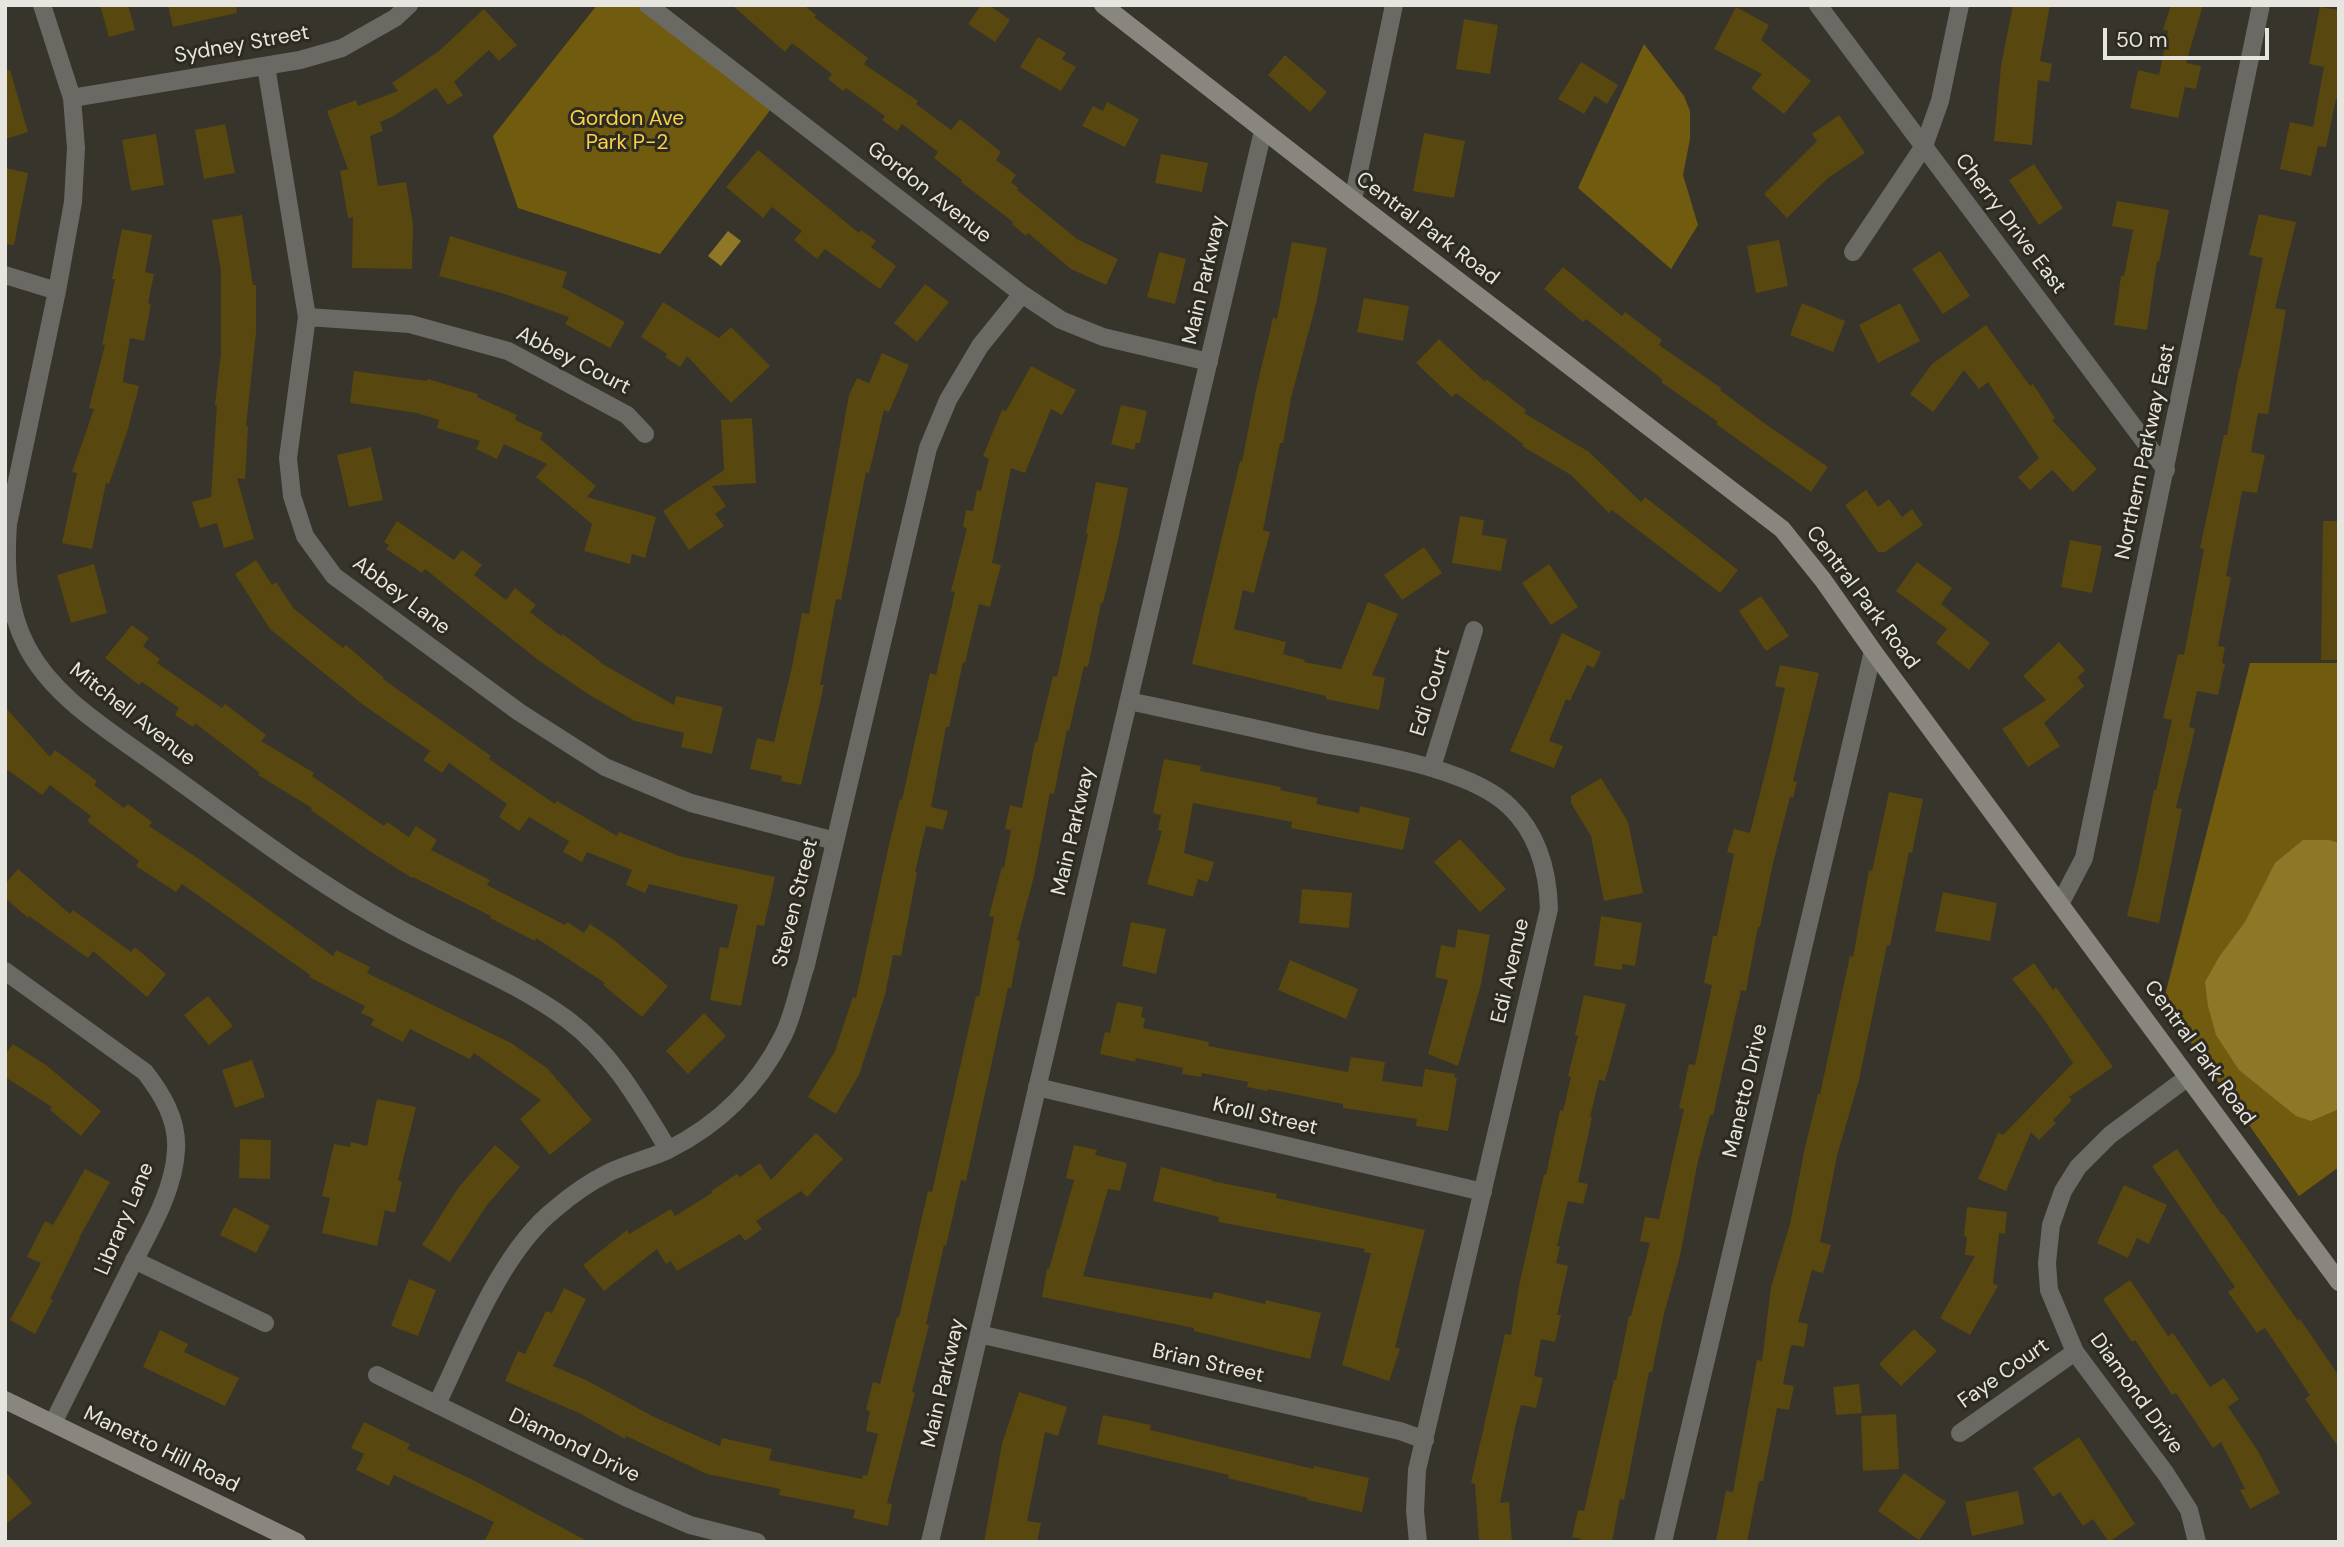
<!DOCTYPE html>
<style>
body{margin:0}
#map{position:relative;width:2344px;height:1547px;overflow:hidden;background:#37342b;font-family:"DM Sans",sans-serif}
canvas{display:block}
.frame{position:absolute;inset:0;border:7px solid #e7e5df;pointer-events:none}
.scale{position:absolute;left:2103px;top:28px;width:166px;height:32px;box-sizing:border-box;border:4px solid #e7e5df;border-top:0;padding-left:9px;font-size:21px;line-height:24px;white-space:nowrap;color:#e7e5df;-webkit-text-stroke:5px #2d2a21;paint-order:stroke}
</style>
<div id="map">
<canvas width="2344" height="1547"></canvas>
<div class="frame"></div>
<div class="scale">50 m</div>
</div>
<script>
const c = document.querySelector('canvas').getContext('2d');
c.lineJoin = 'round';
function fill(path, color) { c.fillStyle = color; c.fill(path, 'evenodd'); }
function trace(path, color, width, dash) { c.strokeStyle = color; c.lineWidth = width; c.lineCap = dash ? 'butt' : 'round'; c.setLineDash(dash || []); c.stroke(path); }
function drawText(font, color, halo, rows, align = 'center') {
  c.font = font + ' "DM Sans",sans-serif'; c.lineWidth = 6; c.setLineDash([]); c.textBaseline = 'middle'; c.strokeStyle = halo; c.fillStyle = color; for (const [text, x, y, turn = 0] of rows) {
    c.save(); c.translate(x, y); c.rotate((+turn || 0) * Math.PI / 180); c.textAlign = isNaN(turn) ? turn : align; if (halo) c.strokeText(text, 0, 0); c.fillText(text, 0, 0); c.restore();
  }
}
const green = new Path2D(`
 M597,5H639L771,109L660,254L518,208L493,136Z
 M1644,44L1684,96L1690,111V139L1683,175L1698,225L1671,269L1578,188Z
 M2250,663H2339V1167L2299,1196L2163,1003Z`);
const water = new Path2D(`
 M728,231L741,241L721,266L708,256Z
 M2303,840H2329L2339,843V1109L2311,1121L2296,1116L2239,1070L2216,1035L2208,1006L2205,982L2219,957L2245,922L2275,863Z`);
const building = new Path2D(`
 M100,5H128L135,30L109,37Z
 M168,5H236L237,13L173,27Z
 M732,5H804L816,15L814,17L868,58L864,64L918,101L916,104L951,130L960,119L1001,152L996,160L1016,175L1011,182L1018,188L1017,190L1077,239L1118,259L1106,285L1071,269L1028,233L1026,236L1012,224L1013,222L961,182L962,180L934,158L938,152L902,124L897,131L882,120L885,116L846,88L843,91L828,79L832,74L792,43L785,52Z
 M981,5H989L1010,20L995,42L968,24Z
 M2013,5H2050L2040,61L2052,64L2049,82L2038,80L2032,145L1994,141L2001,66Z
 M2171,5H2203L2186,63L2201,66L2196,89L2185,87L2178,118L2130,108L2138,70L2159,75L2168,31L2163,30Z
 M1736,7L1769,25L1761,40L1811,81L1784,114L1751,88L1762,74L1714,49Z
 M2320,7L2339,10V99H2336L2326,147L2318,146L2311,176L2280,169L2290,122L2313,127L2324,67L2309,64Z
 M484,9L517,45L499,61L489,50L454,82L463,95L448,105L436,88L392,117L380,122L383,131L370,136L378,186L406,182L413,224L412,269L352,268L353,217L348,218L340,171L348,169L327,111L356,100L358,106L398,91L392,83L439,51Z
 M1464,19L1498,25L1490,74L1456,69Z
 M1038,37L1066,53L1062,59L1076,67L1061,91L1020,67Z
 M1285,55L1327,92L1310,112L1268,75Z
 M1581,62L1618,85L1607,104L1595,96L1584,114L1558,99Z
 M10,70L28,132L5,139V71Z
 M1107,102L1139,119L1125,147L1082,126L1093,106L1103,111Z
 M1839,115L1865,153L1828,178L1787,218L1764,194L1817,141L1812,134Z
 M225,124L235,173L204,179L195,130Z
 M1424,133L1465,141L1454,198L1413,191Z
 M156,134L164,185L131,191L122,140Z
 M758,150L859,233L861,230L876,241L871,247L896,266L880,289L825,249L817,259L794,240L802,231L772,207L763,218L726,187Z
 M1161,154L1208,163L1202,192L1155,183Z
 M2034,164L2063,208L2039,225L2009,180Z
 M5,168L28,173L14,245L5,244Z
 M2117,201L2169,210L2159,262L2157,261L2147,330L2114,325L2121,276H2124L2133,230L2112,226Z
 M2259,214L2296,222L2275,308L2286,310L2268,414L2258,413L2251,452L2265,455L2257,493L2242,491L2226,576L2231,577L2218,646L2225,647L2222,663L2225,664L2218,695L2197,691L2189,727L2195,729L2176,808L2182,809L2159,923L2127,916L2138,870L2154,790H2156L2172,720L2163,718L2178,654L2184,655L2204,549L2200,548L2224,435H2227L2239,369H2240L2263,258L2249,255Z
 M242,215L253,285H256V333L246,426H248L245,479L237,478L254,539L224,548L217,523L200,528L192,502L211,497L217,405H215L221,353V271L212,220Z
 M122,229L152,235L145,272L154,274L148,303L151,304L144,341L130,338L124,373L123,382L139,386L128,429L109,484L106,483L92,549L62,543L77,473L72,472L94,409L89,408L105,345H102L115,279H112Z
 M450,236L567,272L562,287L625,322L610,348L565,324L569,317L505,294L439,276Z
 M1779,240L1788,286L1756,293L1747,246Z
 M1292,242L1327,248L1316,304L1291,398L1283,443H1280L1263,530L1270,532L1254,593L1243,590L1234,629L1286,642L1283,654L1305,660L1304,662L1341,669L1368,602L1398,614L1372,675L1385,678L1379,710L1326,699V696L1192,664L1240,461L1242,462L1256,390L1273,318L1277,319Z
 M1940,251L1970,296L1943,314L1912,269Z
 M1159,252L1186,259L1175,304L1147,297Z
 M1563,267L1622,316L1625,312L1662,340L1659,345L1721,388L1720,390L1764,423L1828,467L1811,492L1716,424L1718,422L1661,382L1663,380L1586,319L1583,322L1544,289Z
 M925,284L949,302L917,342L894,323Z
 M1364,298L1409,306L1403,341L1357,332Z
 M663,302L719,338L731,327L770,366L731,403L687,356L680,367L665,357L667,354L641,337Z
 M1802,303L1845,321L1833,352L1790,335Z
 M1900,303L1920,341L1878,363L1859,325Z
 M1986,325L2030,386L2033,384L2055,418L2052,420L2097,469L2073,492L2052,470L2030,490L2018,477L2039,458L1988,382L1979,389L1964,370L1933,412L1910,394L1932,364Z
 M1439,339L1485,382L1486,379L1526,410L1524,413L1589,452L1641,502L1645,497L1738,570L1720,593L1612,510L1609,513L1571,475L1522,446L1523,444L1456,393L1452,397L1416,363Z
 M882,353L909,365L889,412L884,410L869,473L866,472L841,600L836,599L820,685H824L801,785L781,781L782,776L750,769L757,738L774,742L792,667L802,613L809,614L849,395L857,378L869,383Z
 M1031,366L1076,390L1062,415L1051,409L1025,473L1011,468L992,563L1001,565L990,607L979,604L965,663L963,662L949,727H946L931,807L948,811L943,830L926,826L915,872L917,873L901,956L893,955L885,995L859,1075L836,1114L808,1097L835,1051L853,997L856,998L888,849L900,799L902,800L930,673L936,675L955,592L951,591L967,528L963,527L966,510L973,511L977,490L981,491L989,459L983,456L1002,410L1006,411Z
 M354,371L427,381L428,379L478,394L477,397L517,415L515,420L543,433L540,439L596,486L587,497L656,517L645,558L632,554L630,564L584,551L592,524L536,477L547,464L504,444L497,459L476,449L480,441L437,428L439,420L417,413L350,403Z
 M1121,405L1147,411L1140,443H1136L1134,450L1111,444Z
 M752,418L756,483L712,486L726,506L715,514L724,526L689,550L663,511L724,470L721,420Z
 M371,447L383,500L349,507L337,455Z
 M1096,482L1128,488L1118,540L1103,603H1101L1088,667L1084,666L1069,731L1067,730L1054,794L1050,793L1034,876L1017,940L1020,941L1011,988H1008L966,1181L961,1180L946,1246L944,1245L926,1324L929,1325L912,1392L915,1393L887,1503L892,1504L888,1526L853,1518L855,1510L779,1495L780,1489L707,1474L626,1436L625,1439L579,1413L505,1381L518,1351L525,1354L546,1311L552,1313L564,1288L586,1299L553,1366L586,1380L654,1417L720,1446L722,1438L772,1449L769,1460L862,1479L863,1475L867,1476L878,1434L866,1431L870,1411L866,1410L873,1382L880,1384L897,1317H899L928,1191L932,1192L976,996L979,997L994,917L989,916L1002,867L1004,868L1011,830L1005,829L1010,805L1022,808L1035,742H1037L1053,676L1057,677L1088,534L1086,533Z
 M1866,490L1878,507L1889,499L1902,517L1912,509L1923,525L1885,552H1878L1845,505Z
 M1460,516L1484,520L1482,535L1507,539L1501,571L1452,563Z
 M397,521L454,560L462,550L482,565L474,575L506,600L515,588L536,605L530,612L561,636L562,634L600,661L599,662L674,705L676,696L723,707L712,754L681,747L684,733L635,721L588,694L538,660L425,569L422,573L386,549L389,545L384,542Z
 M2323,521H2339V660H2321Z
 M2070,540L2102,546L2092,593L2061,587Z
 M1424,547L1442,573L1402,600L1384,575Z
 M256,560L272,585L276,582L294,609L343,648L346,645L384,678L383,679L491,756L489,759L555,804L557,801L617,836L619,832L679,856L775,877L764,926L757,925L741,1006L710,1000L720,947L728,948L738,905L649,884L645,893L626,885L632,870L587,852L582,862L563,852L569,841L529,817L519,831L499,817L507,804L449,763L442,773L423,760L430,751L362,704L270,629L235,574Z
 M1917,562L1952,588L1941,604L1990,643L1969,670L1936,643L1947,629L1896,591Z
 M94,564L107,613L71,623L57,575Z
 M1549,564L1578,607L1551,625L1522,583Z
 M1761,596L1789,636L1766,651L1739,611Z
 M132,625L149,638L143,646L160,659L157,663L222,708L225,704L266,735L261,741L314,773L312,776L384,826L387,822L409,837L416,826L437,840L431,850L490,880L487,885L565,925L567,922L584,933L590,924L614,940L668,986L642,1017L603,985L605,983L536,938L535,941L490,918L491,916L413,877L412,878L368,850L311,810L312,808L258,775L260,773L195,723L193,727L175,715L179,708L142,682L139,685L105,658Z
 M1562,633L1601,652L1594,668L1587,665L1570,701L1566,699L1549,741L1563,746L1554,768L1510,751Z
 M2059,642L2085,670L2074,681L2078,678L2084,686L2044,723L2060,746L2028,767L2002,729L2046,700L2023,676Z
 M1780,665L1819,673L1793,781L1797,782L1793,798L1790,797L1773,863L1760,927H1758L1746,991L1741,990L1713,1115H1710L1697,1166L1680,1256L1664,1314L1652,1372H1649L1624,1500L1620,1499L1612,1542H1581V1539L1572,1537L1578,1510L1584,1511L1614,1380H1616L1629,1316H1631L1650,1243L1640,1241L1645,1217L1659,1219L1684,1109L1679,1108L1689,1064L1695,1065L1712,985L1704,983L1713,936H1717L1734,854L1727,852L1734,829L1750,833L1770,754L1785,688L1775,686Z
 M5,707L50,757L55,750L97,781L94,785L124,808L128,804L152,822L149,826L199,859L333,956L336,950L370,967L367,973L511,1043L547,1068L592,1120L550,1155L520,1119L541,1100L474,1053L470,1059L410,1029L403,1042L371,1025L374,1019L361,1013L365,1006L309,977L310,975L182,884L176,892L136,866L139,861L87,821L91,816L50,785L42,795L5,768Z
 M1164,759L1201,766L1200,771L1281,787L1280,790L1318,798L1316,804L1359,813L1360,806L1410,818L1403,850L1291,828L1292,822L1193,803L1184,853L1214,862L1208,882L1198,879L1193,897L1147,884L1162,831L1158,830L1161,815L1153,813Z
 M1601,778L1628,822L1643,893L1604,901L1591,836L1571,803V796Z
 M1889,792L1923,799L1912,853L1909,852L1890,946L1887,945L1859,1080L1837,1156L1820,1242L1831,1245L1823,1273L1812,1270L1798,1322L1808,1324L1804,1347L1792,1345L1790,1349L1783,1384L1794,1386L1789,1410L1777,1408L1763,1481H1759L1747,1542L1716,1540L1726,1491L1733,1492L1757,1360L1762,1361L1771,1287L1790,1224L1805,1147L1818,1094H1820L1850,956L1853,957L1869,870L1872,871Z
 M1460,839L1506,889L1480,912L1434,862Z
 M18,869L70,914L73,910L131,952L135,947L166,974L147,997L93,951L88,958L29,916L28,918L5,898V884Z
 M1302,889L1352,893L1349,928L1299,923Z
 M1943,892L1997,903L1990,941L1935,931Z
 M1601,916L1642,923L1635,966L1622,964V970L1594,966Z
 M1131,922L1166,929L1156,974L1122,966Z
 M1458,929L1490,935L1481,984L1458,1066L1428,1054L1448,980L1435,977L1441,945L1455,948Z
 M1290,960L1358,989L1346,1019L1278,990Z
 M2034,963L2053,990L2056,987L2113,1067L2069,1097L2072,1100L2053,1120L2056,1123L2039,1140L2031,1132L2006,1191L1978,1179L1998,1133L2003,1135L2073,1063L2043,1018L2012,979Z
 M1584,995L1626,1004L1605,1081L1599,1080L1590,1117H1592L1578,1182L1588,1184L1583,1204L1568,1201L1557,1246H1560L1556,1263L1568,1266L1557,1315H1561L1555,1342L1541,1339L1534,1376L1543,1378L1536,1408L1521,1405L1516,1423L1500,1503L1509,1502L1512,1542H1479L1475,1484L1471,1483L1505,1334L1511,1335L1519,1286L1544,1174L1546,1175L1560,1110L1563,1111L1571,1077L1568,1076L1578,1036L1575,1035Z
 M208,996L233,1026L209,1045L184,1015Z
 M1117,1002L1143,1007L1141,1017L1145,1018L1143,1028L1209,1042L1208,1046L1348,1072L1351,1057L1385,1062L1382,1081L1422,1087L1425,1069L1455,1074L1454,1077L1457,1078L1448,1131L1416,1126L1417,1119L1343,1108V1104L1268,1089L1267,1091L1247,1087L1248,1082L1202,1073L1201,1077L1182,1074L1183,1068L1136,1058L1135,1062L1100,1054L1105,1032L1110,1033Z
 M704,1013L726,1036L688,1074L666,1051Z
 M13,1044L46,1065L101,1111L81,1136L50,1110L52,1107L5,1077V1055Z
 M252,1060L265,1097L235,1108L222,1070Z
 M377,1099L416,1107L398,1180L402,1182L395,1213L385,1210L377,1246L322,1233L330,1198L322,1196L334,1144L350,1147L351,1142L367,1146Z
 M816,1133L843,1159L807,1197L801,1191L756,1221L762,1229L745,1241L740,1234L677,1271L671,1261L666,1264L657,1249L604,1291L583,1265L627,1230L629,1234L671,1209L675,1216L712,1193L711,1191L737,1174L740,1177L760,1163L771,1180Z
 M240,1139L271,1140L270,1179L239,1178Z
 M495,1145L520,1167L487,1205L450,1262L422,1245L458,1188Z
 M1074,1145L1097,1150L1095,1155L1127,1163L1120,1191L1108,1189L1083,1276L1212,1299L1214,1292L1265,1304L1266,1300L1321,1313L1310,1359L1194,1331V1328L1042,1297L1047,1269H1049L1074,1180L1066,1178Z
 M2177,1149L2222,1215L2223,1214L2298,1321L2300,1319L2339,1376V1448L2305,1399L2310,1395L2265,1328L2257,1333L2228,1292L2235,1287L2152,1166Z
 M1161,1167L1212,1180V1181L1277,1194L1276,1198L1425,1230L1395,1347L1400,1349L1389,1381L1342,1365L1371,1253L1364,1252L1365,1249L1218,1222L1219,1217L1153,1201Z
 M85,1169L110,1182L79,1238H80L50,1299L53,1300L35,1334L10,1320L41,1263L27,1257L45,1221L53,1225Z
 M2124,1185L2167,1205L2149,1244L2137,1238L2128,1258L2097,1243Z
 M234,1207L270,1226L256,1253L220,1235Z
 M1967,1207L2007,1212L2005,1234L1999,1233L1993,1283L1998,1286L1970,1335L1940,1318L1975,1256L1965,1255L1967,1237L1964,1236Z
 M409,1279L436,1290L418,1336L391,1326Z
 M2130,1280L2168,1336L2173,1333L2210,1387L2224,1378L2239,1399L2228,1407L2258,1451L2280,1493L2250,1509L2240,1490L2245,1489L2221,1442L2213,1448L2176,1393L2172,1395L2135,1340L2132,1342L2103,1299Z
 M1914,1329L1937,1351L1901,1386L1879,1364Z
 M160,1330L188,1344L184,1352L239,1378L225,1406L143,1367Z
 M1859,1384L1862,1413L1836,1415L1833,1387Z
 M1019,1392L1067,1407L1058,1436L1045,1432L1027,1521L1041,1523L1037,1542H984L1002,1444Z
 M1896,1414L1899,1469L1863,1471L1861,1416Z
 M1103,1415L1151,1425L1150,1430L1314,1469V1466L1369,1478L1362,1512L1307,1500L1308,1498L1228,1478L1229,1475L1097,1444Z
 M364,1422L410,1444L407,1449L473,1480L589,1542H484L494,1522L394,1475L389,1486L356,1470L364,1454L351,1448Z
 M2079,1437L2135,1524L2109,1542L2093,1519L2083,1526L2060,1492L2053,1497L2033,1468Z
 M5,1471L32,1503L5,1525Z
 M1904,1473L1946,1502L1919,1540L1878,1511Z
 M2018,1491L2024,1524L1972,1536L1965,1502Z`);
const street = new Path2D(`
 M42,5L72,98L76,148L73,202L57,291L8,524C5,566 7,609 27,647C53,697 107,729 151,761C234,820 315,884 405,932C460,961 518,983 568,1020C612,1053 640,1103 668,1149
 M648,5L1022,294L1061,320L1103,337L1209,362
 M1818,5L2166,470
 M266,66L307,317L288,458L292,496L305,536L334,576L519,712L605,767L691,803L835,841
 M72,98L300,60L342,48L395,18L409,5
 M1353,200L1394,5
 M1853,252L1924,146L1940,101L1960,5
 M5,275L57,291
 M307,317L410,324L508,351L627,415L645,434
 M1129,701C1189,714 1250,727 1310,741C1366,753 1470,767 1510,807C1538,834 1548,872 1549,909L1417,1470L1415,1511L1418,1542
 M1432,767L1474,630
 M2060,904L2084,858L2261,5
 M5,971L145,1072C162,1094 178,1120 176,1150C174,1192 148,1233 130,1269C104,1321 78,1372 53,1423
 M2188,1077L2110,1135L2078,1167L2063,1191L2051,1225L2047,1263L2049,1290L2075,1352L2166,1474L2189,1510L2197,1542
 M1037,1087L1483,1192
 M134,1260L265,1323
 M979,1334L1400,1431L1425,1440
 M377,1375L625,1497L690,1525L757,1542
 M437,1404C467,1342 501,1252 555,1209C570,1196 590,1182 608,1173C627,1164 648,1159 668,1150C718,1125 758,1086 783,1036C794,1014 798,988 806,965L928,448L948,400L980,346L1022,294
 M1960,1433L2075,1352
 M930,1542L1263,131
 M1663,1542L1873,651`);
const secondary = new Path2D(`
 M1103,5L1353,200L1782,529L1823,580L1873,651L2339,1282
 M5,1400L297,1542`);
const streetNames = [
 ["Sydney Street",242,45,-10],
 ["Gordon Avenue",929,193,38],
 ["Cherry Drive East",2010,224,53],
 ["Central Park Road",1427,229,37],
 ["Main Parkway",1205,280,-77],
 ["Abbey Court",573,361,27],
 ["Northern Parkway East",2146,452,-78],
 ["Abbey Lane",401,596,37],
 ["Central Park Road",1862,598,53],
 ["Edi Court",1431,692,-73],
 ["Mitchell Avenue",132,715,38],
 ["Main Parkway",1074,831,-77],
 ["Steven Street",796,903,-76],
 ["Edi Avenue",1511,971,-77],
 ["Central Park Road",2199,1053,54],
 ["Manetto Drive",1746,1091,-77],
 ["Kroll Street",1265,1117,13],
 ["Library Lane",125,1219,-67],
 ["Brian Street",1208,1364,13],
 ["Faye Court",2004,1374,-35],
 ["Main Parkway",944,1383,-77],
 ["Diamond Drive",2136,1394,54],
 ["Diamond Drive",574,1446,26],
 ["Manetto Hill Road",161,1450,26]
];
const parkNames = [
 ["Gordon Ave",627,119],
 ["Park P-2",627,143]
];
fill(green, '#705b0f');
fill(water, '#8f7728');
fill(building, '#58470e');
trace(street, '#6b6964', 18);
trace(secondary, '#89867f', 18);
drawText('21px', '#e7e5df', '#2d2a21', streetNames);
drawText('21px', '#fad147', '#2d2a21', parkNames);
</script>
